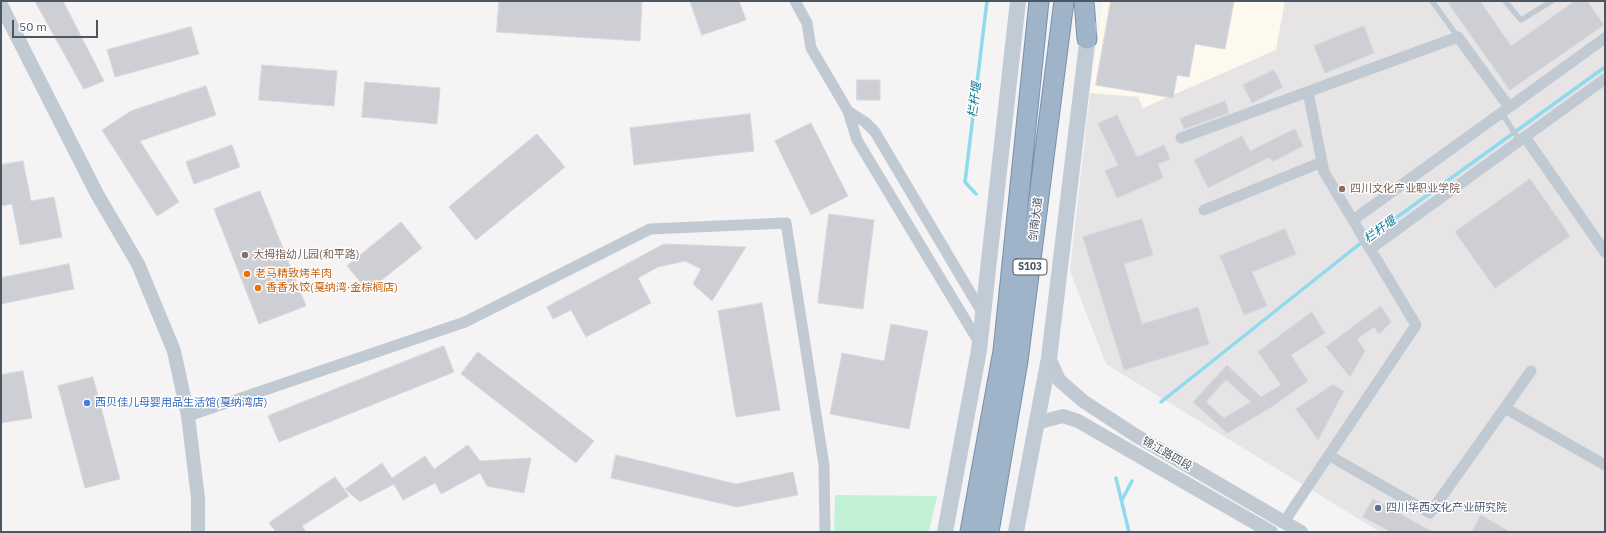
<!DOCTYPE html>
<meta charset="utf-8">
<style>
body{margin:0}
#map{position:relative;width:1606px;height:533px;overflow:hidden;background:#f5f3f3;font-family:"IBM Plex Sans",sans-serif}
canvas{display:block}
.frame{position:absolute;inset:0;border:2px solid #4a5661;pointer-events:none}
.scale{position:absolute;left:12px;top:20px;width:86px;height:18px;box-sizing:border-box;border:2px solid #4a5661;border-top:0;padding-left:5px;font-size:12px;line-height:14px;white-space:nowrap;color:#4a5661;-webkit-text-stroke:3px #fff;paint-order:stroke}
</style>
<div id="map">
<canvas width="1606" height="533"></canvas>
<div class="frame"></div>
<div class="scale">50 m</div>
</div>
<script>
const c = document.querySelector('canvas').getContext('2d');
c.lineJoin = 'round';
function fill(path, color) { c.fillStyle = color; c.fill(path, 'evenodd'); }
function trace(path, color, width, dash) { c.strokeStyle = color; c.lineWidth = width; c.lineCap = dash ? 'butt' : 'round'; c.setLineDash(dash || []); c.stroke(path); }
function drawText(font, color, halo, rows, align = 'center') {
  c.font = font + ' "IBM Plex Sans","Noto Sans SC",sans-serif'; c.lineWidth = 3; c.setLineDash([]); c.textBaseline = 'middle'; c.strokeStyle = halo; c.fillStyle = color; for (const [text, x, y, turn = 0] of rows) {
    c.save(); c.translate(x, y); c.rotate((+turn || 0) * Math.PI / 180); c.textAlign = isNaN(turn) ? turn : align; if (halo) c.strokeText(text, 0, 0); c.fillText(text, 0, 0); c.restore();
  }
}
const commercial = new Path2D(`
 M1103,1H1285L1276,50L1143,108L1138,97L1090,93Z`);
const education = new Path2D(`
 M1285,1H1605V532H1380L1106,364L1070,271L1090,93L1138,97L1143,108L1276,50Z`);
const green = new Path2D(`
 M835,495L937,496L929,532H834Z`);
const stream = new Path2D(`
 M976,194L965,182L987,1
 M1161,402L1357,246L1605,67
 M1116,478L1129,532
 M1122,500L1132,481`);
const building = new Path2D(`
 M35,1H63L104,81L84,89Z
 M499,1L642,2L640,41L497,32Z
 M690,1H739L746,20L702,35Z
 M1111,1H1234L1225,49L1195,44L1189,77L1177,75L1173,98L1096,85Z
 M1447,1H1480L1511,46L1575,1H1587L1604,25L1510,90Z
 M1364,26L1374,53L1325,73L1314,46Z
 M191,27L199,54L115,77L107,50Z
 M262,65L337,71L334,106L259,100Z
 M1274,70L1283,87L1252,103L1243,85Z
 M857,80H880V100H857Z
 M365,82L440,88L437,124L362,117Z
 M206,86L216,115L140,141L179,202L157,216L102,130L131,111Z
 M1225,101L1229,113L1184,129L1180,119Z
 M750,114L754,151L634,165L630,128Z
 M1117,115L1137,157L1164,145L1170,159L1158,164L1163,178L1117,198L1105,171L1118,165L1098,124Z
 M811,123L848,196L811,215L775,141Z
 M1295,129L1303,146L1272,162L1270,157L1208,188L1194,160L1242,136L1250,151Z
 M537,134L565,167L476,240L449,207Z
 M232,145L240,167L194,184L186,162Z
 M23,161L31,201L54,197L62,237L20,245L12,204L1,206V165Z
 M1530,179L1570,236L1495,288L1455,232Z
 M260,191L306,306L259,324L214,209Z
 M829,214L874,220L863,309L818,303Z
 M1142,219L1153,255L1124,264L1142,324L1198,307L1209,344L1124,370L1083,237Z
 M401,222L422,248L368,291L347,266Z
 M1285,229L1296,254L1252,272L1267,306L1244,315L1220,256Z
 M664,244L746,247L712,301L693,284L701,269L685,261L658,267L638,278L651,303L586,337L571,310L553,319L547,307Z
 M69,264L74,289L1,304V278Z
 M762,303L780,410L736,417L718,311Z
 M1381,306L1391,322L1379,334L1374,327L1357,339L1365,351L1350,377L1326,347Z
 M1312,312L1325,333L1291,355L1308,381L1270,408L1227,433L1193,402L1227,365L1261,397L1281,385L1258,352ZM1226,380L1251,402L1224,418L1206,402Z
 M891,324L928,331L909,429L830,414L842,353L884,361Z
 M444,346L454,372L279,442L268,416Z
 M478,352L594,441L576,463L461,374Z
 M23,371L32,418L1,423V375Z
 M93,377L120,479L85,488L58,386Z
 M1333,385L1344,391L1318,440L1296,409Z
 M468,445L480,461L531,458L524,493L487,486L480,473L441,494L435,483L403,500L394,484L360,502L345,489L382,463L392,478L425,456L434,469Z
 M616,455L736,484L793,472L798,495L737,507L611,478Z
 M335,477L349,496L302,526L306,532H276L269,523Z
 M1373,499L1433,532H1391L1363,517Z
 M1481,515L1510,532H1472Z`);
const service = new Path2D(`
 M1432,1L1458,37
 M1505,1L1521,20L1552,1
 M1501,112L1520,141`);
const minor = new Path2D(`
 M795,1L807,23L811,48L848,111
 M1525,137L1605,252
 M1181,138L1458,37L1509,107
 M1204,210L1322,162
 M1353,220L1605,38
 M1370,249L1605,79
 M980,344L857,140L848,111L865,122L875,132L983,314
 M1505,408L1605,465
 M188,416L465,322L650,229L786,223L824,465L825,532
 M1330,456L1430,513L1531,371
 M1284,522L1416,325L1324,172L1308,92`);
const tertiary = new Path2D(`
 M1,5L97,194L138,264L174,351L188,416L198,498V532
 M1049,358L1059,380L1083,401L1135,435L1301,532
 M1036,423L1063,416L1078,421L1271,532`);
const secondary = new Path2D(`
 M945,532L979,350L1018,1
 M1016,532L1049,358L1089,27`);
const trunk = new Path2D(`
 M1084,1L1087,39
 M970,532L1003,351L1039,1
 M989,532L1018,361L1064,1`);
const markers = [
 [1342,189,4,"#8d6e63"],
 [245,255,4,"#8d6e63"],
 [247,274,4,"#e8710a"],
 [258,288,4,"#e8710a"],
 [87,403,4,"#3f7fe0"],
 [1378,508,4,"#5c6f8a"]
];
const shields = [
 [1030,267,34]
];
const shieldNames = [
 ["S103",1030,267]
];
const educationNames = [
 ["四川文化产业职业学院",1350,189],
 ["大拇指幼儿园(和平路)",253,255]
];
const streetNames = [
 ["剑南大道",1036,219,-83],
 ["锦江路四段",1167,454,30]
];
const foodNames = [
 ["老马精致烤羊肉",255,274],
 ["香香水饺(戛纳湾·金棕榈店)",266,288]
];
const shopNames = [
 ["西贝佳儿母婴用品生活馆(戛纳湾店)",95,403]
];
const serviceNames = [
 ["四川华西文化产业研究院",1386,508]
];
const waterNames = [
 ["栏杆堰",975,100,-83],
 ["栏杆堰",1380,230,-36]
];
fill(commercial, '#fdf9ef');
fill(education, '#e6e4e5');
fill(green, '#c3f1d5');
trace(stream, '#90daee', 3.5);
fill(building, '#cdcfd5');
trace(building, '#d7d9de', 1);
trace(trunk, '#7690ad', 21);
trace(service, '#c1cad2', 5.5);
trace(minor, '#c1cad2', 11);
trace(tertiary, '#c1cad2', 14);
trace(secondary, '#c1cbd6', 16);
trace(trunk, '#9fb4c9', 19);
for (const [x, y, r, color] of markers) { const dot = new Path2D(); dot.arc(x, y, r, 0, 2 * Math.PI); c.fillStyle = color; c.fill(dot); trace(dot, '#fff', 1.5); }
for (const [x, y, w] of shields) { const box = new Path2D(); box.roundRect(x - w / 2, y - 8, w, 16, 3); c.fillStyle = '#fff'; c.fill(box); trace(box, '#4a5661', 1); }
drawText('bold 10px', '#4a5661', null, shieldNames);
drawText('11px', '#785e54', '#fff', educationNames, 'left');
drawText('11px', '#4a5661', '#fff', streetNames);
drawText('11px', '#c56008', '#fff', foodNames, 'left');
drawText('11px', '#366cbe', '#fff', shopNames, 'left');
drawText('11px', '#4e5e75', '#fff', serviceNames, 'left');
drawText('italic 12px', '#0c7c9b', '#fff', waterNames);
</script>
